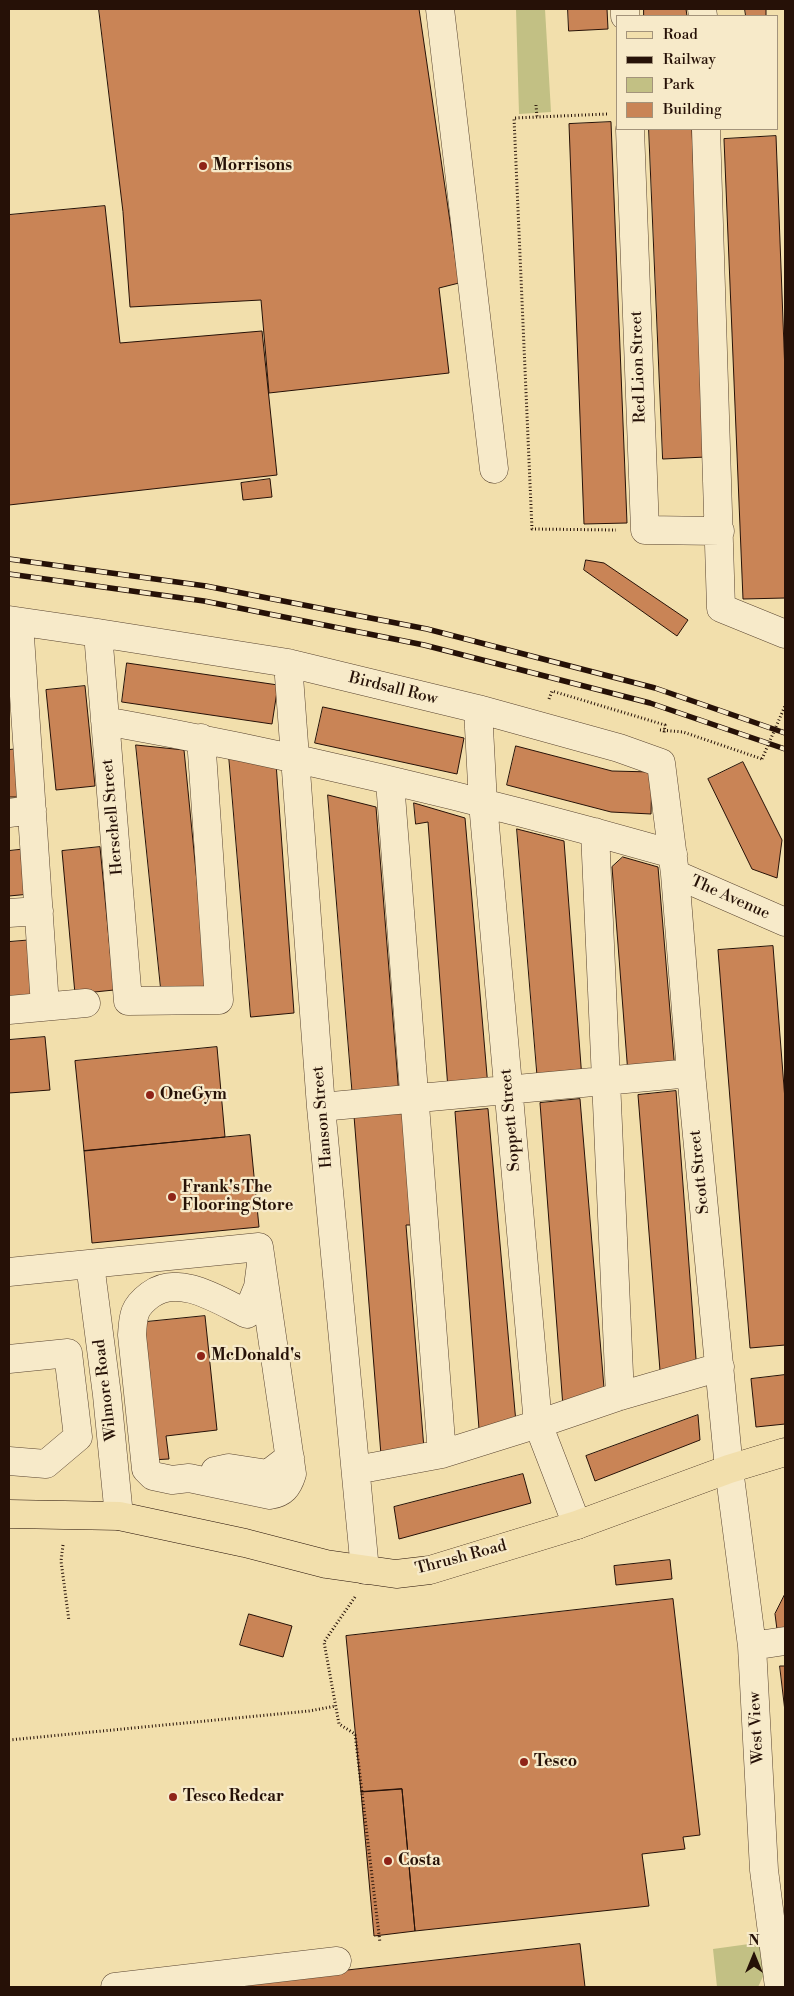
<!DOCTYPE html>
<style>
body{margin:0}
#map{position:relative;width:794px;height:1996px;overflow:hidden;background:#f2dfac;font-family:"Libre Bodoni",serif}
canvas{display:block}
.frame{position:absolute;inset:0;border:10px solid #261107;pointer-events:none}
.legend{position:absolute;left:616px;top:15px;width:162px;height:115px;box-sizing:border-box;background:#f7eac9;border:1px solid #a3937b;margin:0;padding:6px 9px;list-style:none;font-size:15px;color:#261107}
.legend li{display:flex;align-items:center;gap:10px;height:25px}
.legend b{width:25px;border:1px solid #a3937b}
.north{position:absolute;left:729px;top:1931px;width:50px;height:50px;-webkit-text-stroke:4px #f7eac9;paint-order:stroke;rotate:0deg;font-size:14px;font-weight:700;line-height:20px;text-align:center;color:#261107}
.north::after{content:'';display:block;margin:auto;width:18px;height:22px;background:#261107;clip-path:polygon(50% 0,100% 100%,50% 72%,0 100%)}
</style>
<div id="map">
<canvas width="794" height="1996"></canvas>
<div class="frame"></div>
<ul class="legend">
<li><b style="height:6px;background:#f2dfac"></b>Road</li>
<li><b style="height:6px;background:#261107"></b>Railway</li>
<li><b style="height:14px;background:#c2c084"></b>Park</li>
<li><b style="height:14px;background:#c98456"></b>Building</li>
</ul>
<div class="north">N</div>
</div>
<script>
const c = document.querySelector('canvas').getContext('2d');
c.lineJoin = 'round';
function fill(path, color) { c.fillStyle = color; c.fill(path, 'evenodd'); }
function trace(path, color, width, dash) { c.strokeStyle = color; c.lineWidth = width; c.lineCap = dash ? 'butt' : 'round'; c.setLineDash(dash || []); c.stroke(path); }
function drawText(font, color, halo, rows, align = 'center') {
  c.font = font + ' "Libre Bodoni",serif'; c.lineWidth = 4.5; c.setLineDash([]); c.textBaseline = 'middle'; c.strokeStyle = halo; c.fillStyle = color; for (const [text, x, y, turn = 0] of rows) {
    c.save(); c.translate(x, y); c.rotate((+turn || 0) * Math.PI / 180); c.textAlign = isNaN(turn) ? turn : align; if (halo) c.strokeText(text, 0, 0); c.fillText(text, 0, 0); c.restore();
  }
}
const green = new Path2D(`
 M516,9H545L551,112L519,114Z
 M766,1934L770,1962L758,1987H717L713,1949L749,1944L748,1936Z`);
const building = new Path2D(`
 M99,9H419L459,283L439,288L449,373L269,393L261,300L130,307L123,212Z
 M568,9H607L608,29L569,31Z
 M644,9H686L687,16H644Z
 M745,9H766V16H746Z
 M611,122L627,523L584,524L569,124Z
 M649,129H692L706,457L663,459Z
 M776,136L785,373V598L743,599L724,139Z
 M105,206L120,343L262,331L277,475L9,505V215Z
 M270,479L272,497L243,500L241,483Z
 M586,560L604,563L688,620L677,636L584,570Z
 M127,663L278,685L272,724L122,702Z
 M85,686L95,786L56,790L46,690Z
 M323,707L464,738L457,774L315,743Z
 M136,745L184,750L209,1004L163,1008Z
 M516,746L612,771L652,772L651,814L611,812L507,785Z
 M18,749L21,797H9V750Z
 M229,756L276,763L294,1013L251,1017Z
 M743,762L782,840L777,878L752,869L708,779Z
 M328,795L376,807L399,1095L353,1099Z
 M414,803L465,818L488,1087L448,1089L428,822L416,824Z
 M517,829L564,841L582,1079L538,1083Z
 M100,847L114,990L75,994L62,851Z
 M27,849L30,894L9,896V851Z
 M623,857L658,867L675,1071L628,1074L612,867Z
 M33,940L39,996L9,999V942Z
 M773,946L785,1100V1345L750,1348L718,950Z
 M45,1037L50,1090L9,1093V1040Z
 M217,1047L225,1137L84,1151L75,1061Z
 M676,1091L697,1372L661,1383L638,1095Z
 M580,1099L605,1400L563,1407L540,1103Z
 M488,1109L517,1434L480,1442L455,1112Z
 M408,1111L417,1225H406L424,1449L381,1455L354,1116Z
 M250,1135L259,1227L92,1243L84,1151Z
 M205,1316L217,1430L166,1436L169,1459L150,1460L136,1323Z
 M785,1375V1424L756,1427L751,1379Z
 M698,1415L700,1440L595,1481L586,1456Z
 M523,1474L531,1503L399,1539L394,1507Z
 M670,1560L672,1579L616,1585L614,1566Z
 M785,1594V1643L779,1645L775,1614Z
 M673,1599L700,1835L683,1837L685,1849L642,1854L649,1906L415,1931L402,1789L361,1792L346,1636Z
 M249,1614L292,1626L283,1657L240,1645Z
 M780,1666H785V1711Z
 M402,1789L415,1931L374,1936L361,1792Z
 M580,1944L585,1987H198Z`);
const path = new Path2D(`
 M536,105L537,117
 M607,114L514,118L532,529L616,530
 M549,699L552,691L665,725L664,733
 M660,730L683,732L762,759
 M63,1545L61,1561L69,1621
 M355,1597L324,1642L339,1724L355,1734L380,1943
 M9,1740L309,1711L336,1706`);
const minor = new Path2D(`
 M440,9L494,469
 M625,9V16
 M702,9L703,16
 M630,129L645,530L720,531
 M706,129L721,608L785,634
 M9,620L98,633L288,663L478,709L619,748L661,763L675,874L691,1073L729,1469L752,1646L764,1870L779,1987
 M19,622L45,1006
 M98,633L128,1001L219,1000L201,738
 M288,663L321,1107L365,1570
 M478,709L483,803L538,1424L577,1525
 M105,721C296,755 486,801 673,854
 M390,782L442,1454
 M9,813L32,810
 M595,832L620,1396
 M675,874L785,922
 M9,913L39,911
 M9,1010L86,1003
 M321,1107L691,1073
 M90,1264L107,1395L119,1516
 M9,1272L259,1247L292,1474C288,1487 283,1493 270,1495L189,1478L172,1480L153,1476L146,1469L132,1335C133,1315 134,1307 150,1295C179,1273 220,1301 247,1314L258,1287L261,1264
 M9,1359L68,1353L78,1437L46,1464L9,1461
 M356,1470L442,1454L538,1424L620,1396L720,1367
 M215,1471L229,1468L268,1474L290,1457
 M752,1646L785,1641
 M115,1987L337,1961`);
const major = new Path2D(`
 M9,1514L119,1516L245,1543L326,1564L396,1574L430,1570L577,1525L729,1469L785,1452`);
const rail = new Path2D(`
 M9,559L206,586L427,629L655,688L785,733
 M9,574L204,601L424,645L650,703L785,749`);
const pathBridge = new Path2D(`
 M762,759L785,706`);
const markers = [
 [203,166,5,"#8f2418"],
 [150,1095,5,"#8f2418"],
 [172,1197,5,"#8f2418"],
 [201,1356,5,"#8f2418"],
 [524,1762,5,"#8f2418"],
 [173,1797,5,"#8f2418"],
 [388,1861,5,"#8f2418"]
];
const poiNames = [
 ["Morrisons",213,166],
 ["OneGym",160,1095],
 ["Frank's The",182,1188],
 ["Flooring Store",182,1206],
 ["McDonald's",211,1356],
 ["Tesco",534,1762],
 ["Tesco Redcar",183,1797],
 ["Costa",398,1861]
];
const streetNames = [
 ["Red Lion Street",639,367,-92],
 ["Birdsall Row",393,689,14],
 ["Herschell Street",113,817,-95],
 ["The Avenue",730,898,24],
 ["Hanson Street",323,1117,-95],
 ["Soppett Street",511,1120,-95],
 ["Scott Street",700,1172,-96],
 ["Wilmore Road",106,1390,-97],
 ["Thrush Road",461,1558,-15],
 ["West View",757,1728,-93]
];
fill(green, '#c2c084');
fill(building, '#c98456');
trace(building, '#261107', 1);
trace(minor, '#594430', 29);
trace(major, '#261107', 29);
trace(path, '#261107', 3, [1, 2.5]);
trace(minor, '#f7eac9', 28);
trace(major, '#f2dfac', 28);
trace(rail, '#261107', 5.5);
trace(rail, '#f7eac9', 4, [11]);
trace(pathBridge, '#261107', 3, [1, 2.5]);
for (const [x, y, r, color] of markers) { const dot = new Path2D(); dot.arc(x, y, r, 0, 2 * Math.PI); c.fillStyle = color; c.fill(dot); trace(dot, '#f7eac9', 2); }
drawText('bold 16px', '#261107', '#f7eac9', poiNames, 'left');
drawText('16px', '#261107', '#f7eac9', streetNames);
</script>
